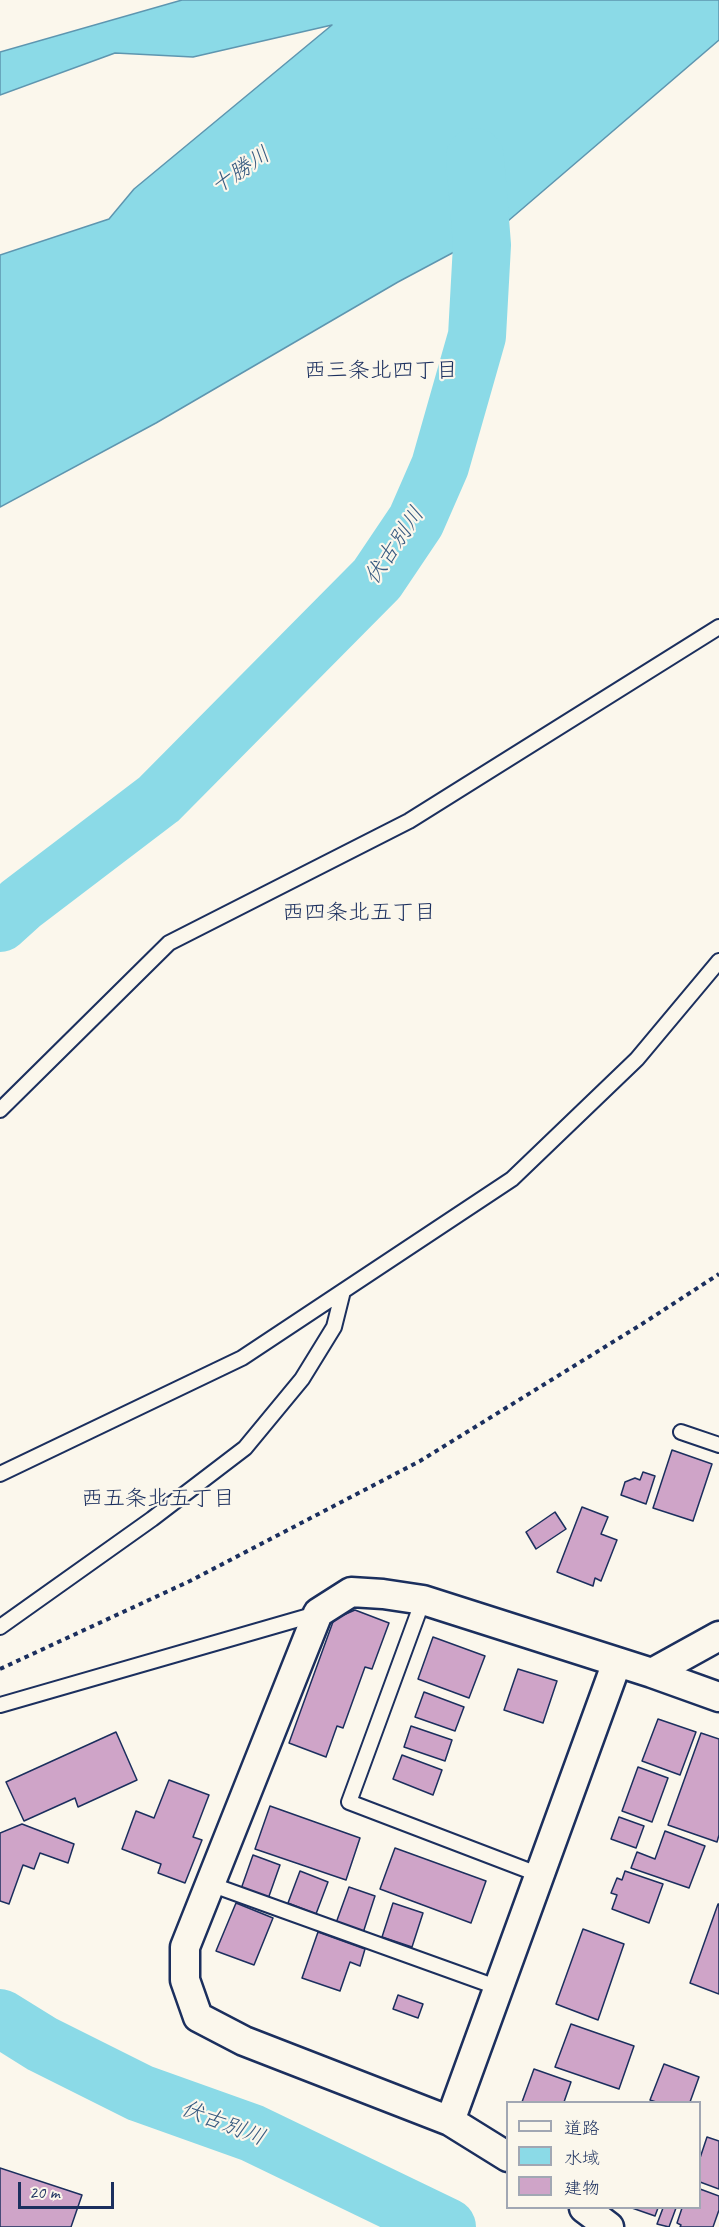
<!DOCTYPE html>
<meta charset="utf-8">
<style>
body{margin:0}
#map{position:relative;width:719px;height:2227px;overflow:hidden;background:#fbf7ec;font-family:Caveat,"Klee One",sans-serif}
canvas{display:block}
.legend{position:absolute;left:506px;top:2101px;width:195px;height:108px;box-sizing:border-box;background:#fbf7ec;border:2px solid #a1a7b3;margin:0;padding:8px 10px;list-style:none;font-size:18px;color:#1b2f5e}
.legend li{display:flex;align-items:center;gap:12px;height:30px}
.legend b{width:30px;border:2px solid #a1a7b3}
.scale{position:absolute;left:18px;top:2182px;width:96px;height:27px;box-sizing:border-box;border:3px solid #1b2f5e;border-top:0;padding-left:8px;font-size:18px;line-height:21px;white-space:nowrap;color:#1b2f5e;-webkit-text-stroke:4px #fbf7ec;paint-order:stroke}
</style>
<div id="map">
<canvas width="719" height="2227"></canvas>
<ul class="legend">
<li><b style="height:8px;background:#fbf7ec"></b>道路</li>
<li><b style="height:16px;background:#8bdae7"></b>水域</li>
<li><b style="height:16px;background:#cfa4c8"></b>建物</li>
</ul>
<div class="scale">20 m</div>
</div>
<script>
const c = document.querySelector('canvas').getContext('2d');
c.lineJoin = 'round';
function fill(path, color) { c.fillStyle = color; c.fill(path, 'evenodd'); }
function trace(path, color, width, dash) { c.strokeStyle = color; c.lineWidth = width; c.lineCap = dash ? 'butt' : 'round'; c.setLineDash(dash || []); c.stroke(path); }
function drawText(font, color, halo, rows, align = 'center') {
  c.font = font + ' Caveat,"Klee One",sans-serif'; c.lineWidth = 4.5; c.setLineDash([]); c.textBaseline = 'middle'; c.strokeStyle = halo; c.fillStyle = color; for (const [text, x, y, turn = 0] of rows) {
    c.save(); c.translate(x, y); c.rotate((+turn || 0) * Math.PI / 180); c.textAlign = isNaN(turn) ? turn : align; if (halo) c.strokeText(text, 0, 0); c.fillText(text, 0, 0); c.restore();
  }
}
const water = new Path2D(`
 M182,0H719V40L501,227L398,282L156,423L0,507V255L109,219L134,189L332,25L193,57L115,53L0,95V52Z`);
const river = new Path2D(`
 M0,923L21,904L159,799L377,579L416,521L440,466L477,336L482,245L475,157
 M0,2018L42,2044L140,2093L252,2133L447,2227`);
const building = new Path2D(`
 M672,1450L712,1464L693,1521L653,1508Z
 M643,1472L655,1476L646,1504L621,1495L625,1482L635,1478L640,1480Z
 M582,1507L608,1517L601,1534L617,1540L601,1581L595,1578L593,1586L557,1572Z
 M555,1512L566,1529L536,1549L526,1532Z
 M355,1610L389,1623L372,1669L365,1667L343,1728L337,1726L326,1757L289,1743L334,1619Z
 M433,1637L485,1656L469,1698L418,1679Z
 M518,1669L557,1681L543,1723L504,1710Z
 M424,1692L464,1707L455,1731L415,1717Z
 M658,1719L696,1732L680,1775L642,1761Z
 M411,1726L452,1740L445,1761L404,1747Z
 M116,1732L137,1780L78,1807L75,1798L24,1821L6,1782Z
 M701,1733L719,1739V1835L717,1842L668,1825Z
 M402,1755L442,1770L433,1795L393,1779Z
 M638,1767L668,1778L652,1822L622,1811Z
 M169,1780L209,1795L193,1837L202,1840L185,1883L158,1873L161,1864L122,1849L136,1811L154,1818Z
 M270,1806L360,1838L346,1880L255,1849Z
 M619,1817L644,1826L636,1848L611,1839Z
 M22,1824L74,1844L68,1863L40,1853L34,1869L23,1865L9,1904L0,1901V1833Z
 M665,1831L705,1846L689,1888L631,1868L637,1852L655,1859Z
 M395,1848L486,1881L471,1923L380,1889Z
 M253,1855L280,1865L268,1899L241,1889Z
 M300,1871L328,1882L316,1914L288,1903Z
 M625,1871L663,1884L649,1923L612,1909L617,1895L611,1893L617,1878L622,1880Z
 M349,1887L375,1896L363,1933L336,1923Z
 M236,1903L273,1918L254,1965L216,1951Z
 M393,1903L423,1913L412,1947L382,1937Z
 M718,1904H719V1994L690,1983Z
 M583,1929L624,1944L598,2020L556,2004Z
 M318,1932L365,1949L360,1966L350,1962L340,1991L302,1978Z
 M398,1995L423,2004L418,2018L393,2009Z
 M571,2024L634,2046L619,2089L555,2067Z
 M664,2064L699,2077L690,2102H656L650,2100Z
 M534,2069L571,2082L564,2102H522Z
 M707,2137L719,2141V2189L700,2182V2158Z
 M0,2168L82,2195L71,2227H0Z
 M700,2189L719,2196V2210L713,2227H680L681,2225L677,2223L682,2208H700Z
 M632,2208H658L655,2216Z
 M663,2208H676L669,2227L657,2224Z`);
const path = new Path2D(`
 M0,1669L190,1581L420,1461L642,1324L719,1274`);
const service = new Path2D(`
 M0,1110L169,943L409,821L719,627
 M681,1432L719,1445
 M0,1474L242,1358L512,1179L637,1059L719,961
 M423,1600L349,1802L540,1875
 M0,1627L152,1519L245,1448L302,1379L334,1327L343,1291
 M0,1705L316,1614
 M210,1884L499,1988`);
const minor = new Path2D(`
 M652,1673L719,1636
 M450,2121L617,1662
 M508,2157L450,2121L244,2041L198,2017L185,1980V1947L318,1613L351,1592L383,1594L423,1600L652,1673L719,1697
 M584,2208L609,2227`);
const waterNames = [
 ["十勝川",241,171,-34],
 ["伏古別川",395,546,-56],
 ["伏古別川",223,2124,21]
];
const neighbourhoodNames = [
 ["西三条北四丁目",381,371],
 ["西四条北五丁目",359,913],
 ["西五条北五丁目",158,1499]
];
fill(water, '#8bdae7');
trace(water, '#5e96b0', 1.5);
trace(river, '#8bdae7', 58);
fill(building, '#cfa4c8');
trace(building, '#1b2f5e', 1.5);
trace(service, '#1b2f5e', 18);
trace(minor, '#1b2f5e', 33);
trace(path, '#1b2f5e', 4, [4.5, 4.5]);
trace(service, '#fbf7ec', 14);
trace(minor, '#fbf7ec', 28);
drawText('italic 22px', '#375a80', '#fbf7ec', waterNames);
drawText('22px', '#1b2f5e', '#fbf7ec', neighbourhoodNames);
</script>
